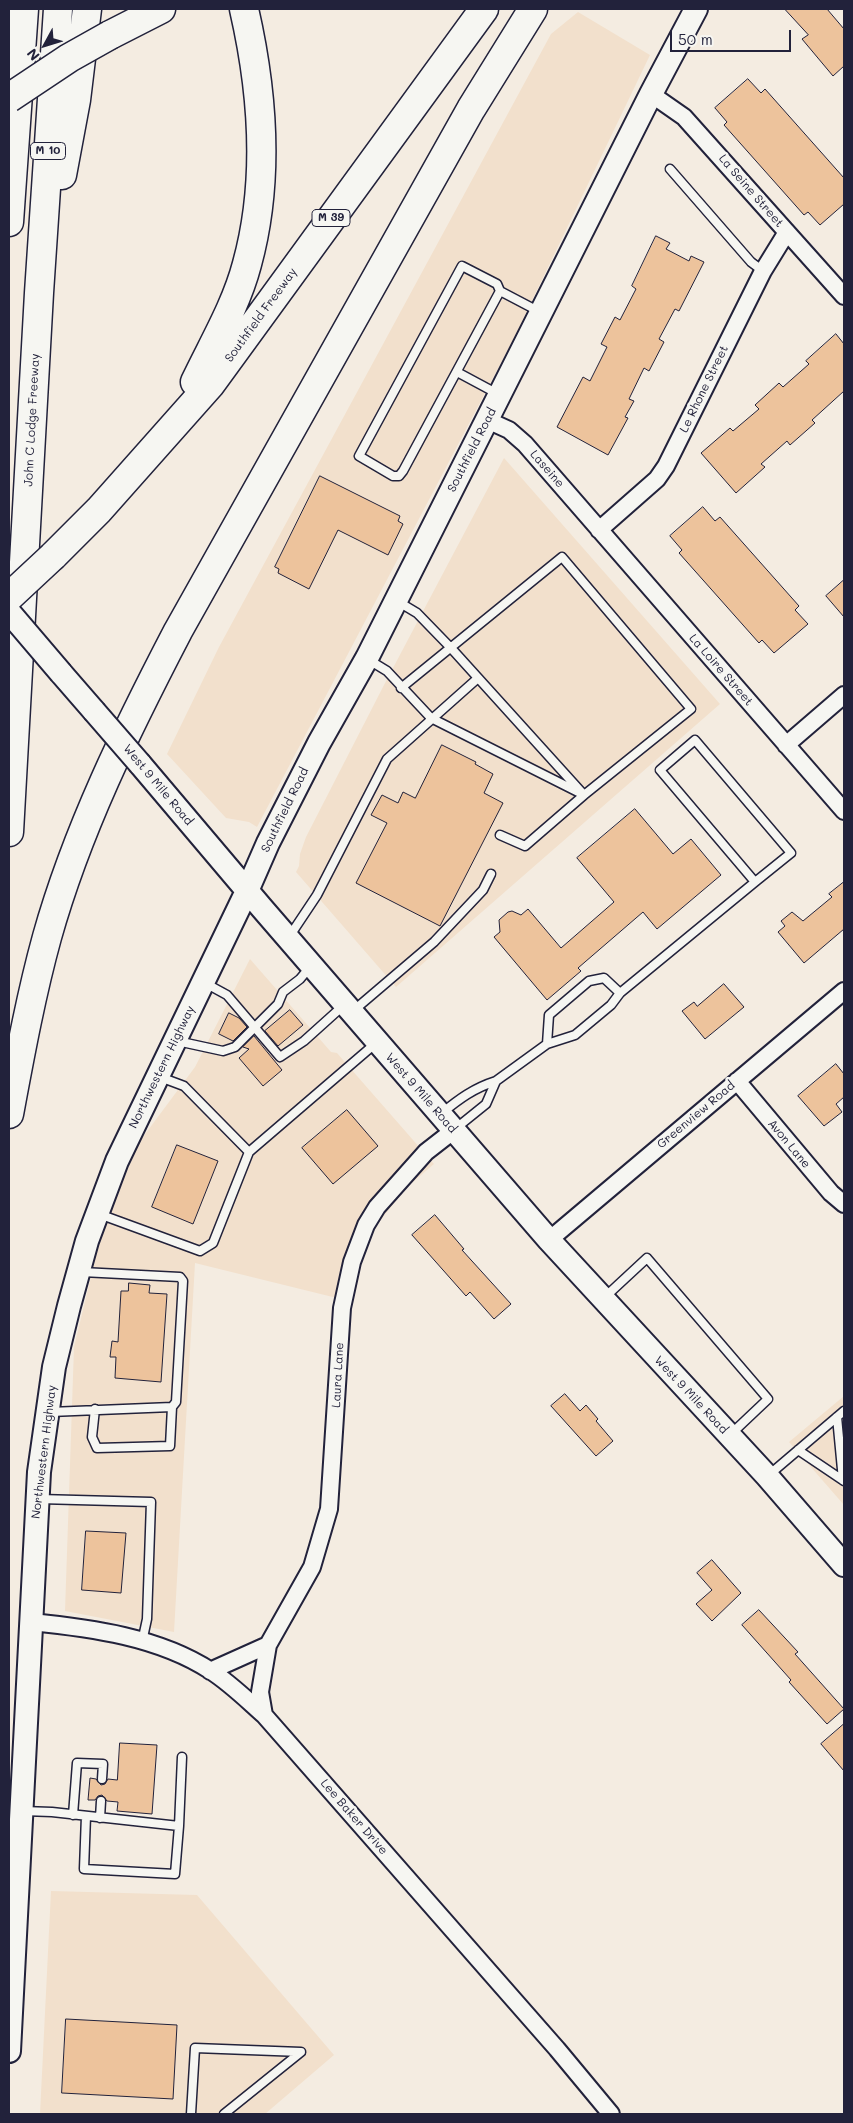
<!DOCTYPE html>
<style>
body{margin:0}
#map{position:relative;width:853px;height:2123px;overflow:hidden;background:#f4ece1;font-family:Mali,sans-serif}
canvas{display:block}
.frame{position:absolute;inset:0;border:10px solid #22223b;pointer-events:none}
.north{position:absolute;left:20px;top:20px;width:50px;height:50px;-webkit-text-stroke:4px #f6f6f2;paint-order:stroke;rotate:231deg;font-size:14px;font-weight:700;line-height:20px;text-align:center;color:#22223b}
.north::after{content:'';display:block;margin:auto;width:18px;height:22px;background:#22223b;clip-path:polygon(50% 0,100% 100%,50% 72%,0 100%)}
.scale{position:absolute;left:670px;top:30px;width:121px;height:22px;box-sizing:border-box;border:2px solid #22223b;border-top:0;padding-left:6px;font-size:15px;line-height:18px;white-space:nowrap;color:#22223b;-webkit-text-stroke:4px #f6f6f2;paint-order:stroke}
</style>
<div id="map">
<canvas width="853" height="2123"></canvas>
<div class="frame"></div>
<div class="north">N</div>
<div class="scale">50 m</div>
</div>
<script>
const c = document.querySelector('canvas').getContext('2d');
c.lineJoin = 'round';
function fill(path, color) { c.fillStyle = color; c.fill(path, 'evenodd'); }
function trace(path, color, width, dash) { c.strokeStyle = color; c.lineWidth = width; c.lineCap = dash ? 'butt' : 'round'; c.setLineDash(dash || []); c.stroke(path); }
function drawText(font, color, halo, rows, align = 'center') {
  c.font = font + ' Mali,sans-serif'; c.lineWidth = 5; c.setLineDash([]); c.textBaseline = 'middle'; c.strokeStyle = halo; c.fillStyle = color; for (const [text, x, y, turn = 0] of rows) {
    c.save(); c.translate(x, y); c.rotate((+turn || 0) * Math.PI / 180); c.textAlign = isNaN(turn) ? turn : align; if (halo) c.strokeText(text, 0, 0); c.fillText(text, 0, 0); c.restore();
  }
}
const built = new Path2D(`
 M578,12L650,55L515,336L257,827L249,822L226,818L167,754L219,647L551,34Z
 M504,458L720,704L396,987L296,872L299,866L300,854L306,837L384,685Z
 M250,959L331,1052L337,1053L434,1164L406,1188L376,1226L363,1258L353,1302L195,1263L174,1632L65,1611L74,1347L99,1244L137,1145L195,1067Z
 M844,1396V1505L789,1442Z
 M51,1891L197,1895L334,2055L265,2114H40Z`);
const building = new Path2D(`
 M785,9H827L844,29V66L833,76L802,39L808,35Z
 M748,79L761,93L765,89L844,178V204L820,225L808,212L804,215L724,125L727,122L715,108Z
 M656,236L670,243L666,249L689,261L691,256L704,262L679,311L675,309L659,339L664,342L649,371L644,368L629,399L634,401L625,417L628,418L608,455L557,427L583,377L590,381L607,347L601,344L615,317L620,320L636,289L632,286Z
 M836,334L844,344V391L812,420L815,423L790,445L787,441L761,464L765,467L736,493L701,453L730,428L733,431L759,409L755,405L779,383L783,387L809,364L806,361Z
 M320,476L400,516L398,521L403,524L388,555L338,530L309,589L278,573L279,569L275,567Z
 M703,507L715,521L720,517L799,606L795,610L808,624L774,653L762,640L759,643L679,553L682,550L670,536Z
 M844,580V617L826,596Z
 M442,745L476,762L475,764L493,774L484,793L503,803L440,926L356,883L387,823L371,815L382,795L398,803L403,792L415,798Z
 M635,809L673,854L691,839L721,875L657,929L643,912L578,968L581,971L547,1000L494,937L500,932L499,920L508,912L512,911L521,915L528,909L561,948L614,902L577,858Z
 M844,882V929L804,963L778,932L785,926L781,921L792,912L803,921L832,897L829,894Z
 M724,984L744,1007L705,1039L682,1011L694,1002L697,1006Z
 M290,1010L303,1025L278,1046L265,1031Z
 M229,1013L239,1018L247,1027L233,1041L219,1034Z
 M254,1036L282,1070L263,1086L239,1058L249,1049L243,1047Z
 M836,1064L844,1074V1097L836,1104L842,1112L824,1126L798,1096Z
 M347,1110L378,1146L333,1184L302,1148Z
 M177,1145L218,1161L193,1224L152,1207Z
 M435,1215L464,1249L462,1250L511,1304L494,1319L470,1292L466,1296L412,1235Z
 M129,1283L150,1285L149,1293L167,1294L161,1382L115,1378L116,1357H110L112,1341L118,1342L121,1291H128Z
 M565,1394L580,1411L586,1405L598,1419L596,1421L613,1441L596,1456L551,1406Z
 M86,1531L126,1533L121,1593L82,1590Z
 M712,1560L741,1593L712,1621L696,1604L712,1590L697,1573Z
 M759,1610L798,1652L795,1654L844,1709L827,1724L789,1682L791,1680L742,1625Z
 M844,1724V1771L821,1744Z
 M120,1743L157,1745L152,1814L117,1811L118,1802L107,1801L102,1795L98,1796L95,1800H88L90,1778L96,1779L101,1785L105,1784L108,1779L117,1780Z
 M66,2019L177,2025L173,2099L62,2093Z`);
const lane = new Path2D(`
 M670,169L751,262L763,271
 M500,291L497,284L462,266L359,456L393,476H399L403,471L500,291L540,312
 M457,372L498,394
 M397,601L417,613L451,648L584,795L525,846L500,835
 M369,660L387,671L431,718L584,795L691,709L562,557L401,688
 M289,937L317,895L387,759L478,678
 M205,983L227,995L280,1057L304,1041L344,1005
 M353,1011L434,942L483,890L491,874
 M177,1041L223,1051L235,1047L278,1004L283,992L300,979L310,967
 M547,1044L549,1015L589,981L604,978L620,993
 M160,1077L184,1086L249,1152
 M496,1081L547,1044L575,1035L611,1005L620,993L755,882L660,770L695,740L791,853L755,882
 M442,1113C459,1099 474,1088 496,1081L486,1104L455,1129
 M99,1214L200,1251L213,1243L249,1152L376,1043
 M605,1297L647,1258L768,1399L731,1434
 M95,1409L92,1437L97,1448L170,1446L172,1407
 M50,1412L172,1407L176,1402L183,1281L180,1277L82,1272
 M837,1417L843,1480
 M798,1450L844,1481
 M770,1474L844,1411
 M39,1499L151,1502L147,1619L142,1642
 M23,1811L52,1812L179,1826L182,1757
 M73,1815L77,1763L103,1764L102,1779
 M86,1816L84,1869L175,1874L179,1826
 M100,1818L101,1801
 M191,2114L195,2048L301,2052L224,2114`);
const street = new Path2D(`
 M651,94L684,117L844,296
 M487,420L509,430L525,444L844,811
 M599,530L657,479L666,466L763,271L787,232
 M786,745L844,695
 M737,1081L831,1193L844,1204
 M549,1240L844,991
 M31,1622C91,1628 159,1637 211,1671C230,1683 247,1700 264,1715L557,2049L611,2114
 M210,1671L268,1645
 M264,1715L260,1692L268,1645L312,1567L329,1509L342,1308L352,1262L366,1225L377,1207L426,1152L453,1131`);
const secondary = new Path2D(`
 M61,673L94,711
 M140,764L261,907L549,1240L767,1476L844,1565
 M9,2051L39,1472L54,1367L69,1306L87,1241L117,1161L247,891L268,843L319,743L367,658L651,94L696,9`);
const highway = new Path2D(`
 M110,35L161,9
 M62,175L76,100L87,9
 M9,222L24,9
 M195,382C213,344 236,306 247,264C270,180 263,92 244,9
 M53,556L99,510L210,385L484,9
 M9,832L39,293L58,9
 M9,1114C20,1055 31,995 47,937C77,830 127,729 178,631L471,109L533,9`);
const secondaryBridge = new Path2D(`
 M9,612L61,673
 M94,711L140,764`);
const highwayBridge = new Path2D(`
 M9,98L69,58L110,35
 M9,597L53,556`);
const shields = [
 [48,151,35],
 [331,218,38]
];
const shieldNames = [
 ["M 10",48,151],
 ["M 39",331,218]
];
const streetNames = [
 ["La Seine Street",751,191,49],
 ["Southfield Freeway",261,315,-54],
 ["Le Rhone Street",704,389,-64],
 ["John C Lodge Freeway",32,420,-87],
 ["Southfield Road",472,450,-63],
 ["Laseine",547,469,49],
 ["La Loire Street",721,670,49],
 ["West 9 Mile Road",158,785,50],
 ["Southfield Road",285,810,-64],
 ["Northwestern Highway",162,1067,-64],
 ["West 9 Mile Road",421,1093,49],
 ["Greenview Road",696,1115,-40],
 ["Avon Lane",789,1144,50],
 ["Laura Lane",338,1375,-87],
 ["West 9 Mile Road",691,1395,47],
 ["Northwestern Highway",44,1452,-83],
 ["Lee Baker Drive",354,1817,49]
];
fill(built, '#f2e0cc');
fill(building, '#edc39c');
trace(building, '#22223b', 1);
trace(lane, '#22223b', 11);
trace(street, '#22223b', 20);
trace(secondary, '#22223b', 26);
trace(highway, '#22223b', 31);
trace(lane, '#f6f6f2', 8);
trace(street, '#f6f6f2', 16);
trace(secondary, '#f6f6f2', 22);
trace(highway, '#f6f6f2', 28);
trace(secondaryBridge, '#22223b', 26, []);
trace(highwayBridge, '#22223b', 31, []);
trace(secondaryBridge, '#f6f6f2', 22);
trace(highwayBridge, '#f6f6f2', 28);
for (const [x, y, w] of shields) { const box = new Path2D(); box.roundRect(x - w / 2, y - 8.5, w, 17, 4); c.fillStyle = '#f6f6f2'; c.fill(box); trace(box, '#22223b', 1); }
drawText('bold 11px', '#22223b', null, shieldNames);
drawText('12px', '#22223b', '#f6f6f2', streetNames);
</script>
